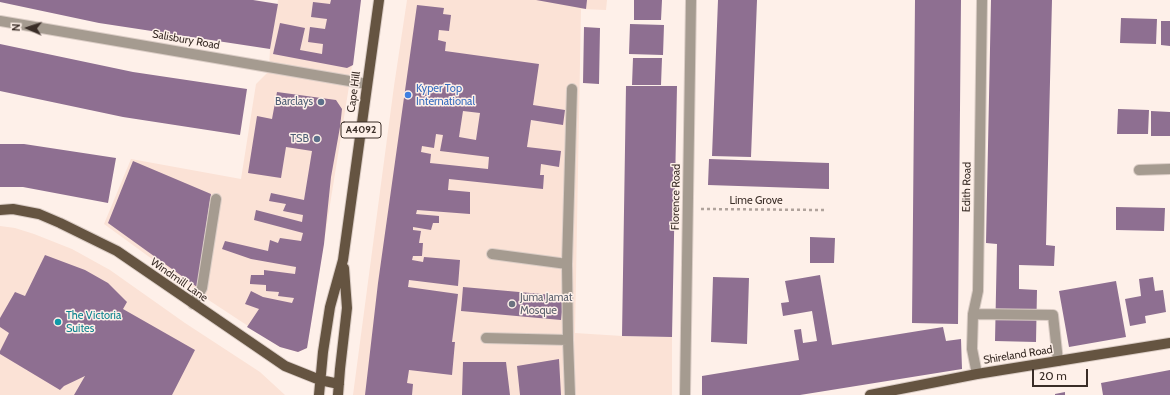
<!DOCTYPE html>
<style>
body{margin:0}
#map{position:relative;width:1170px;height:395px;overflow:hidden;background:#fef0e9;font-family:Cabin,sans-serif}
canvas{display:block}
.north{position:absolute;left:8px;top:8px;width:40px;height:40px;-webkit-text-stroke:3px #fef0e9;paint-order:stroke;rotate:273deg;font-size:11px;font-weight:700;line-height:16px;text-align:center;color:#3a2d27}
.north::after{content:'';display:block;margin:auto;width:14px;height:18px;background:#3a2d27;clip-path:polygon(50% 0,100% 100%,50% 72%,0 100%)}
.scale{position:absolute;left:1032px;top:369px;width:56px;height:18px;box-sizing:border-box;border:2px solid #3a2d27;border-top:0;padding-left:5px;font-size:12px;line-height:14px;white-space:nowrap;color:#3a2d27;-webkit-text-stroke:3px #fef0e9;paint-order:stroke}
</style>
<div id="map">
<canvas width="1170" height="395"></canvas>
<div class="north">N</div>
<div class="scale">20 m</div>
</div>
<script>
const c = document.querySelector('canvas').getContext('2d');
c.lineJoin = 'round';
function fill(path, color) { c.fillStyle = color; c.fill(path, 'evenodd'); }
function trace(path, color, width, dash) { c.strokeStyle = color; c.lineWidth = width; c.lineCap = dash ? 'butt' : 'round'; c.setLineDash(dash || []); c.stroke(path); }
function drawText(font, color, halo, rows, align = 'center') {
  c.font = font + ' Cabin,sans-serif'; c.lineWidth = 3; c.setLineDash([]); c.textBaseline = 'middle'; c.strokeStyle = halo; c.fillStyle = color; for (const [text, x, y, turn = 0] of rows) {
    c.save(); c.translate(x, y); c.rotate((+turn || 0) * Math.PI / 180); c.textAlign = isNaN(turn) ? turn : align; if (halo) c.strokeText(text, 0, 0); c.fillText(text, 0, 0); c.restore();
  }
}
const built = new Path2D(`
 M278,0H361L350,80L307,348L298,352L280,347L207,299L104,224L131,159L241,179L256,84L269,71L270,49Z
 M407,0H607L606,10L581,9L575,333L622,336L672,337V395H353L394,86Z
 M0,226L15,228L34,234L72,249L110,270L185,323L260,372L285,395H0Z`);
const building = new Path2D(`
 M0,0H253L278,4L270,49L99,23L0,2Z
 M331,0H361L353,65L347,68L273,54L280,23L305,28L300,50L322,54L323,44L308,42L310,27L325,29L327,19L311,17L313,2L330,4Z
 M536,0H587L586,9Z
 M634,0H662L661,20H634Z
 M718,0H757L751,157L712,156Z
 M915,0H961L958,324L912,323Z
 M991,0H1052L1046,245L1055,246L1054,266L1019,265V289L1037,290L1036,342L995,341L997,244L986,243Z
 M417,5L444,8L443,14L451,15L449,31L439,30L438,40L446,42L445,51L539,64L533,105L565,110L563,125L531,120L527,147L561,151L559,167L541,164L540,175H544L543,189L449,179L448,190L470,192V214L417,210L416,214L439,216V223H433L431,230L413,227V230L421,231L419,243H423L422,256H413L412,260L423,262L424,257L460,260L458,286L409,280L408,287L458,294L452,342H455L452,375L409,370L407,383L413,384L412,395H365L378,283ZM463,111L480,113L476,140L459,137ZM436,134L443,135L440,151L489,157L488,169L430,163L431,154L421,152L422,146L434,148Z
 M1121,18L1157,19L1156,44L1120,43Z
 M1161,21H1170V46L1161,45Z
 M630,24L664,25L663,55L629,54Z
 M584,27L600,28L599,84L583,83Z
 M0,44L133,72L247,89L240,135L123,117L0,91Z
 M633,58H662L661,85H632Z
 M626,86H677L672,337L622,336Z
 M277,92L336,100L342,109L340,127L331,177L324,244L307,348L298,352L280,347L247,327L259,309L245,304L251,291L263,297L292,303L294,298L278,296L279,292L266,291V285L250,284V282L251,275H264V270L295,274L296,267L251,259L222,249L225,241L268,251L270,240L278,243L280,238L301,241L303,233L254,220L256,210L302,222L303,215L283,211L286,204L269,201L271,193L304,200L312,151L286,147L281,178L248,173L257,116L272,119Z
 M1118,109L1149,110L1148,134H1117Z
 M1151,111L1170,112V136H1151Z
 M0,144H24L116,158L108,203L23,187H0Z
 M709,159L829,163V189L708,185Z
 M133,161L211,194L197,287L108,223Z
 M1116,207L1165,208L1164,231L1116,230Z
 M810,237L835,238L834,263H810Z
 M45,255L85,270L108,283L127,302L123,309L195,350L172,395H74L85,376L64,386L60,390L0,354V351L9,333L0,327V318L15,292L25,296Z
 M820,275L832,345L943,327L946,341L961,339L962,369L800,395H702V376L799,360L794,330L801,329L803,343L817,341L812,311L783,316L781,303L789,302L785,281Z
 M713,277L749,278L747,344L711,342Z
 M1153,277L1155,291L1163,290L1166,312L1145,316L1146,323L1130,326L1125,299L1141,296L1139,279Z
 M1116,281L1126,337L1069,347L1059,291Z
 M463,287L564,296L561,320L461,311Z
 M559,359L561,395H520L517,366Z
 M463,362H506L510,395H462Z
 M1170,370V395H1103L1101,383Z
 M1065,392V395H1055V394Z`);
const path = new Path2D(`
 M701,209L824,210`);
const minor = new Path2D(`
 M0,21L367,84
 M1139,170L1170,169
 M492,254L567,264L568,340
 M567,264L572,89
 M193,304L202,288L216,199
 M973,314L1053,315L1058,361
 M486,338L568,340L570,395
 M977,374L972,349L973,314L978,291L982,0
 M685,395L691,0`);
const major = new Path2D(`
 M0,210L13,209L39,214L60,223L117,251L285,366L320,380L339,384
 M319,395L323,352L330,307L343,260L379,0
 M338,395L340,369L347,308L344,268
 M870,395L977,374L1170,343`);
const markers = [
 [408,95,4,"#3f7fe0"],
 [321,102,4,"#5c6f8a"],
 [317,139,4,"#5c6f8a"],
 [512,304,4,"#6b7280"],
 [58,322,4,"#0f9aa8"]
];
const shields = [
 [361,130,40]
];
const shieldNames = [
 ["A4092",361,130]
];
const streetNames = [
 ["Salisbury Road",186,40,10],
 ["Cape Hill",354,92,-82],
 ["Edith Road",967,187,-89],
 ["Florence Road",676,197,-89],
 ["Lime Grove",756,201],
 ["Windmill Lane",179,280,35],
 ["Shireland Road",1018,355,-9]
];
const shopNames = [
 ["Kyper Top",416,89],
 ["International",416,102]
];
const serviceNames = [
 ["Barclays",313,102],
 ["TSB",309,139]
];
const worshipNames = [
 ["Juma Jamat",520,298],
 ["Mosque",520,311]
];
const cultureNames = [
 ["The Victoria",66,316],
 ["Suites",66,329]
];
fill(built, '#fbe2d6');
fill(building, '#8e6f91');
trace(minor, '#dbcdc6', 12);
trace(major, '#dbcdc6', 12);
trace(path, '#b0a39c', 2.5, [3, 3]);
trace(minor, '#a59b90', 10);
trace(major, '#655441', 10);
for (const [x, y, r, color] of markers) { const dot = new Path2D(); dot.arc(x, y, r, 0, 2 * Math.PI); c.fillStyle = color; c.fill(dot); trace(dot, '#fef0e9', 1.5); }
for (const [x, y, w] of shields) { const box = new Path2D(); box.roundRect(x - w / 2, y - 8, w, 16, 3); c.fillStyle = '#fef0e9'; c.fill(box); trace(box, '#3a2d27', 1); }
drawText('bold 10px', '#3a2d27', null, shieldNames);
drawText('11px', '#3a2d27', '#fef0e9', streetNames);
drawText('11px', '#366cbe', '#fef0e9', shopNames, 'left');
drawText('11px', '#4e5e75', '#fef0e9', serviceNames, 'right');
drawText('11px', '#5b616d', '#fef0e9', worshipNames, 'left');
drawText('11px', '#0d838f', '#fef0e9', cultureNames, 'left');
</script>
